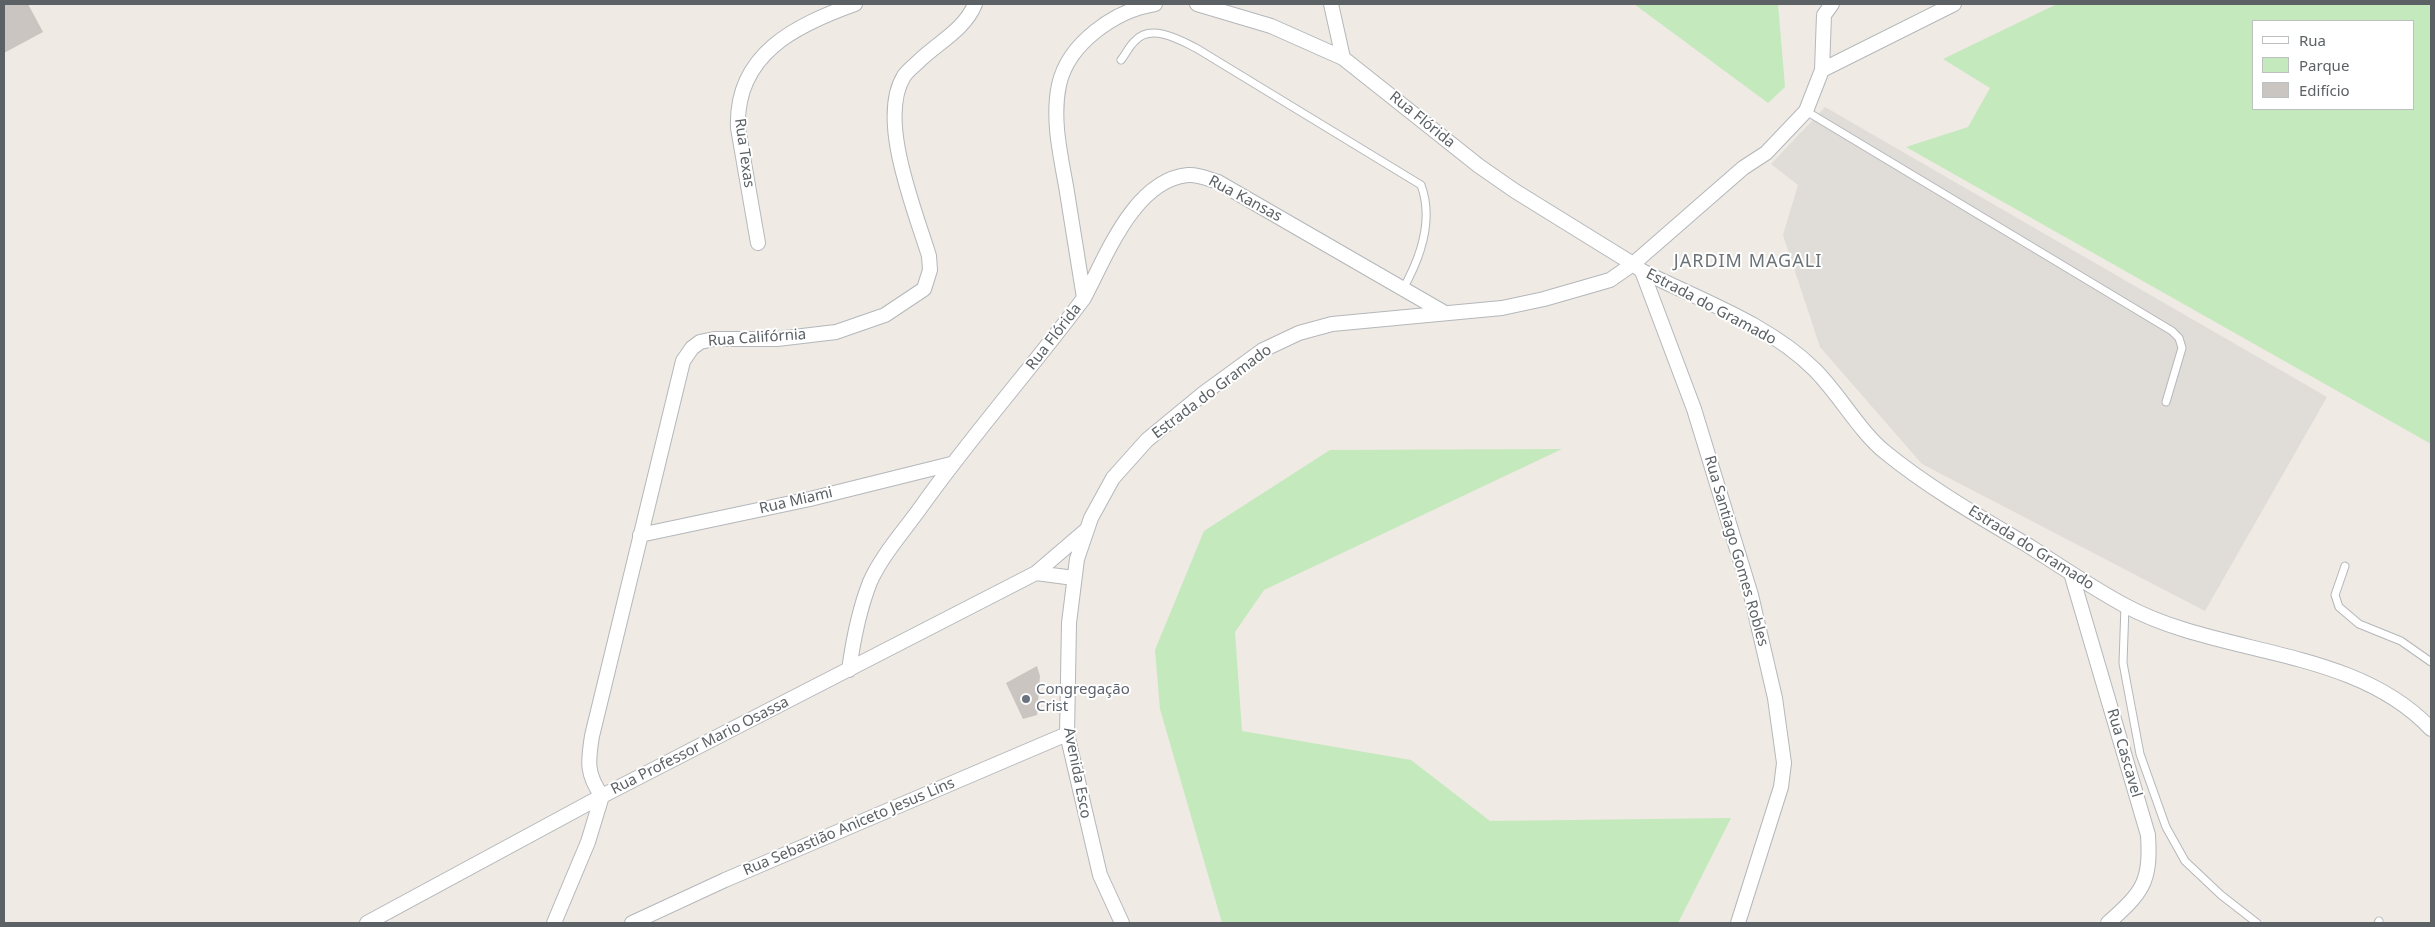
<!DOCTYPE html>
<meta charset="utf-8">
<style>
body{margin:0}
#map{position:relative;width:2435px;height:927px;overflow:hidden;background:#efeae3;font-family:"Noto Sans",sans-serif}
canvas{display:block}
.frame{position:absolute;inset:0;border:5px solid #5b6165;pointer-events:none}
.legend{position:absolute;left:2252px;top:20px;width:162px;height:90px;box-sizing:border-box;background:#fff;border:1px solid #bdc0c1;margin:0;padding:6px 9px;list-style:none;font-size:15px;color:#5b6165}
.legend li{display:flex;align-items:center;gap:10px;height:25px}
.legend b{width:25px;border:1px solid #bdc0c1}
</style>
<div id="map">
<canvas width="2435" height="927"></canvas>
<div class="frame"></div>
<ul class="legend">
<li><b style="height:6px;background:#fff"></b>Rua</li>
<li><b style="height:14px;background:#c4e9bd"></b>Parque</li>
<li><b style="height:14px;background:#cac5c0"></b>Edifício</li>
</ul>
</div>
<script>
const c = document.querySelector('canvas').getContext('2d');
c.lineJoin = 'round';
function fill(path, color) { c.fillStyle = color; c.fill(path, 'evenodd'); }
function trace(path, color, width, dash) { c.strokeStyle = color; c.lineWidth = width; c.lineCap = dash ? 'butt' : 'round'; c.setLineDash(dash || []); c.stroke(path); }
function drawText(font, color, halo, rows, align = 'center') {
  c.font = font + ' "Noto Sans",sans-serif'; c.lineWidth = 4; c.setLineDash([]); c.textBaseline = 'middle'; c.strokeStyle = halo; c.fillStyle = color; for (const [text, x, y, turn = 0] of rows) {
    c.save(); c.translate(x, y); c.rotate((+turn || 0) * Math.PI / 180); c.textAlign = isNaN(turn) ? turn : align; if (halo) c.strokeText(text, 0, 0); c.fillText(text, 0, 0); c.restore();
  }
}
const industrial = new Path2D(`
 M1825,107L2327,397L2205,611L1922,464L1820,347L1783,235L1798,185L1771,164Z`);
const green = new Path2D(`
 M1634,4H1778L1785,87L1768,103Z
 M2057,4H2431V444L1906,147L1968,127L1990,88L1943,59ZM2254,21H2414V109H2254Z
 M1562,449L1264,590L1235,632L1242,731L1411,760L1490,821L1731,818L1678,923H1222L1160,709L1155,650L1204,531L1330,450Z`);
const building = new Path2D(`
 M4,4H28L43,32L4,53Z
 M1037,666L1040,676L1037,715L1023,719L1006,683Z`);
const lane = new Path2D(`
 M1121,60C1126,54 1129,46 1135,41C1151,23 1180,40 1196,48L1421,185C1434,220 1421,257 1403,289
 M1806,111L2172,331L2179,338L2182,348L2166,402
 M2345,566L2335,595L2339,607L2359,624L2401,641L2431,662
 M2125,606L2123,663L2140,754L2166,827L2185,861L2221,895L2257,923
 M2378,923L2379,921`);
const street = new Path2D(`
 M1197,4L1271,26L1343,58L1479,166L1515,191L1633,264L1642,271C1700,300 1769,324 1815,370C1839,394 1860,432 1885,452C1929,488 1980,517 2029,546C2060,566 2091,587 2124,605C2219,657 2353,646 2431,729
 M1331,4L1343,58
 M1822,70L1954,4
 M758,243L738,128C735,54 796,25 855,4
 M1642,271L1694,409L1751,595L1775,698L1784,763L1781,787L1738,923
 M1084,298C1106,257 1134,180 1188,175C1198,174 1208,179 1218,182L1445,313
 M640,535L810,499L951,464
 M1036,573L1074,578
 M2071,573L2148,835C2151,882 2143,892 2108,923
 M849,670C853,641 859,610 870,582C882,555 904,531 921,507C972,435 1031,369 1084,298C1078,261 1072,223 1066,186C1060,153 1052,118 1059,85C1068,43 1116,10 1155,4
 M602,796C586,774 588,761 592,736L683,361L692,348L700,342L714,339H777L836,332L885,315L924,289L930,270L929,256C915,210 877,119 904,76C908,70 915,65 920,60C939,42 965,29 975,4
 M367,923L602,796L1036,573L1085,531
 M554,923L588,842L602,796
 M632,923L725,880L1067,734
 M1122,923L1100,875L1067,734L1069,623L1077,559L1091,518L1113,478L1147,440L1204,393L1263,350L1299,333L1332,324L1502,308L1544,299L1610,280L1633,264L1743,168L1766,153L1806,111L1822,70L1824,15L1832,4`);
const markers = [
 [1026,699,5,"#6b7280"]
];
const streetNames = [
 ["Rua Flórida",1422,120,39],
 ["Rua Texas",744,153,82],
 ["Rua Kansas",1245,199,28],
 ["Estrada do Gramado",1711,307,28],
 ["Rua Flórida",1054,337,-52],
 ["Rua Califórnia",757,338,-4],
 ["Estrada do Gramado",1212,392,-37],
 ["Rua Miami",796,501,-13],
 ["Estrada do Gramado",2031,548,32],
 ["Rua Santiago Gomes Robles",1736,551,74],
 ["Rua Professor Mario Osassa",700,746,-27],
 ["Rua Cascavel",2124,753,74],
 ["Avenida Esco",1077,773,79],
 ["Rua Sebastião Aniceto Jesus Lins",849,827,-23]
];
const worshipNames = [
 ["Congregação",1036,690],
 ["Crist",1036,707]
];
const quarterNames = [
 ["JARDIM MAGALI",1748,262]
];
fill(industrial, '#e0dcd7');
fill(green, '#c4e9bd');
fill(building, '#cac5c0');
trace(lane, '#b4b7bb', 9);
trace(street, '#b4b7bb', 16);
trace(lane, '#fff', 7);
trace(street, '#fff', 14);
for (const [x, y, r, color] of markers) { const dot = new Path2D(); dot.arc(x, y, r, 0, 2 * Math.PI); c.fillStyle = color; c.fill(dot); trace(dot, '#fff', 2); }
drawText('15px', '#5b6165', '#fff', streetNames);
drawText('15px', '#5b616d', '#fff', worshipNames, 'left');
c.letterSpacing = '1px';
drawText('18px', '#6c7377', '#fff', quarterNames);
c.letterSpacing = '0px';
</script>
